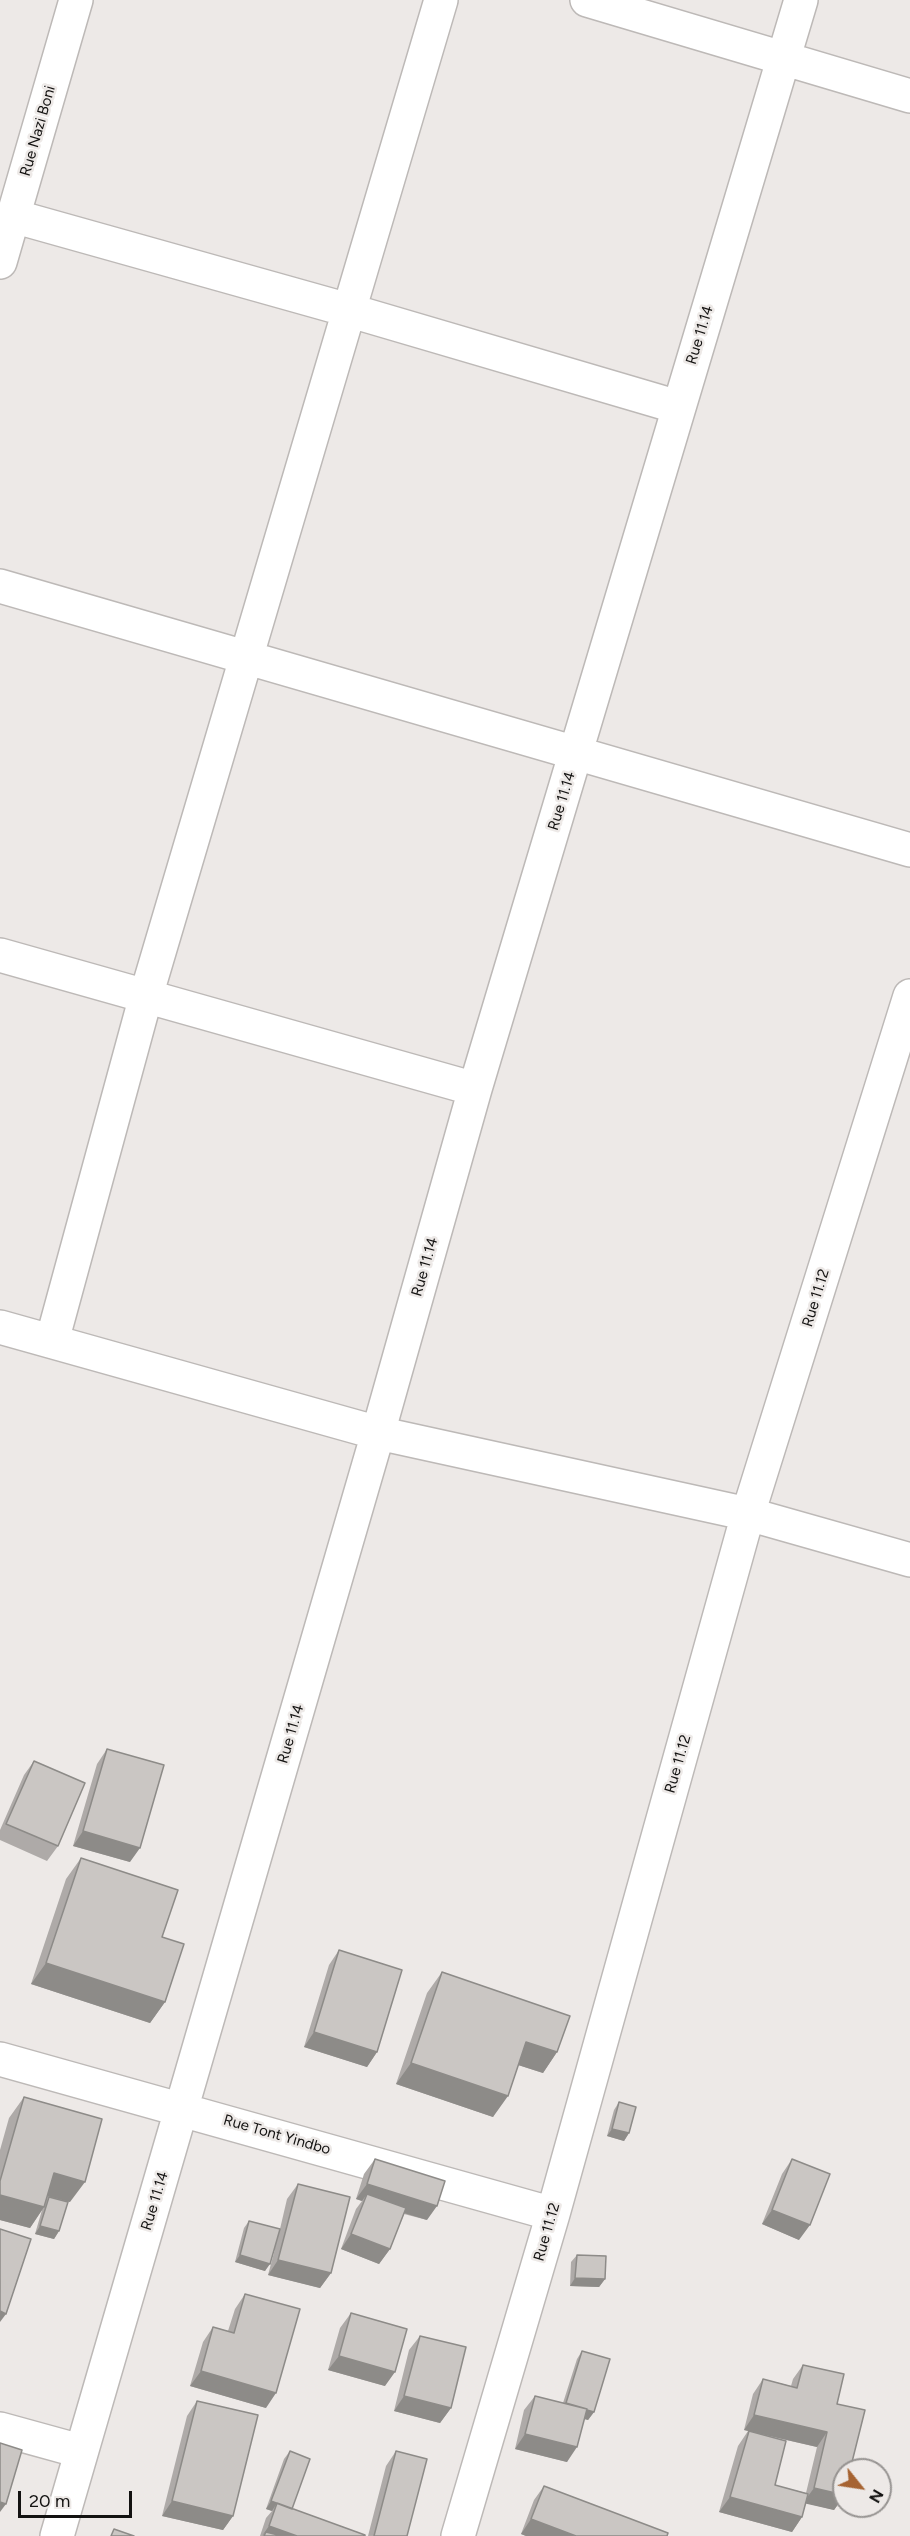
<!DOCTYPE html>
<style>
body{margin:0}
#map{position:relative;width:910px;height:2536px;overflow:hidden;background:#ede9e7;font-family:Figtree,sans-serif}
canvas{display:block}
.north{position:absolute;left:832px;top:2458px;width:60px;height:60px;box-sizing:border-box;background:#ede9e7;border:2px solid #969391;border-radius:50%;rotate:120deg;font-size:16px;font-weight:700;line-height:24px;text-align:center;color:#131211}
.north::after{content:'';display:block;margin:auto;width:21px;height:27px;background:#a66332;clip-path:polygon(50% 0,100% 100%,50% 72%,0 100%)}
.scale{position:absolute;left:18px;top:2491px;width:114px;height:27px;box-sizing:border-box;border:3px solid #131211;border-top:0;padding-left:8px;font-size:18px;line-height:21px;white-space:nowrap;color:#131211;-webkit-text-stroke:4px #ede9e7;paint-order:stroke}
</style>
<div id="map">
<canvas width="910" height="2536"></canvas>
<div class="north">N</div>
<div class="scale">20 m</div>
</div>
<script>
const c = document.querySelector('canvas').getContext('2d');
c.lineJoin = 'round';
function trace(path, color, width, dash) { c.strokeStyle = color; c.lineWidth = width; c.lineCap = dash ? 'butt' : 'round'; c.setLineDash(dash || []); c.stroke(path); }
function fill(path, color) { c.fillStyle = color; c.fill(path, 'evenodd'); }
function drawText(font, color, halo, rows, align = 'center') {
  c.font = font + ' Figtree,sans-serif'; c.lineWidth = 5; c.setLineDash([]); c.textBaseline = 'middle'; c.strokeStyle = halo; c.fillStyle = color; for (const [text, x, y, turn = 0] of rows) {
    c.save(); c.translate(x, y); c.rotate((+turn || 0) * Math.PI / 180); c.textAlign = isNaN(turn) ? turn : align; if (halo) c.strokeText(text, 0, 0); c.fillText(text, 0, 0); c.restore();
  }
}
const minor = new Path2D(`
 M587,0L910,96
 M13,216L348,310L678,407
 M0,262L76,0
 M0,586L910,850
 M0,955L475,1089
 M0,1327L378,1433L748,1514L910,1560
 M52,1341L146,996L441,0
 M0,2059L553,2214
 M0,2429L80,2451
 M57,2536L378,1433L475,1089L801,0
 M458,2536L553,2214L748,1514L910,996`);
const wall = new Path2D(`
 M107,1749L130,1862L73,1846L97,1764Z
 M34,1761L58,1846L47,1861L0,1840V1830L24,1775Z
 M81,1858L165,2002L150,2023L31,1984L66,1879Z
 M339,1950L377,2052L367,2067L304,2047L329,1965Z
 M442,1972L557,2052L543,2073L518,2065L493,2117L396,2084L427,1993Z
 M24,2097L70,2202H68L59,2231L54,2239L35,2234L42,2210L30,2228L0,2220V2150L9,2118Z
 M619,2102L629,2133L624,2141L607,2136L614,2110Z
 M375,2159L427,2220L404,2214L390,2249L379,2264L341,2249L356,2209L362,2201L356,2199L364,2174Z
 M792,2159L799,2240L762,2224L782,2174Z
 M298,2184L331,2273L320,2288L268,2275L275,2249L265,2271L235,2262L244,2228L249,2221L280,2229L287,2199Z
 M577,2255L605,2279L599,2287L570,2286L571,2262Z
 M245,2294L266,2408L190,2386L203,2342L213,2327L228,2331L235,2309Z
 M351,2313L385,2386L328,2370L340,2328Z
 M420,2336L451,2408L440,2423L394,2411L409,2350Z
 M582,2351L594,2412L588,2420L584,2419L567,2462L515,2449L524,2410L535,2396L563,2403L577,2359Z
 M803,2365L837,2404L844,2470V2496L834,2510L806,2503L802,2517L792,2532L719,2512L738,2446L748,2431L744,2430L753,2394L763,2379L791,2386L793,2379ZM760,2434L817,2447L806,2493L775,2485Z
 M197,2401L233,2516L223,2530L162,2516L187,2416Z
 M290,2451L292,2509L365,2536H260L266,2518L272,2511L266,2509L284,2459Z
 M396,2451L407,2536H368L386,2466Z
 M544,2486L667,2536H526L521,2534L534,2500Z`);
const shadedWall = new Path2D(`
 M83,1831L140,1848L130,1862L73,1846Z
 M46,1963L165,2002L150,2023L31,1984Z
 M314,2032L377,2052L367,2067L304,2047Z
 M526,2042L557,2052L543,2073L512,2063Z
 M411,2063L508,2096L493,2117L396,2084Z
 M612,2129L629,2133L624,2141L607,2136Z
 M54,2173L85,2182L70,2202L39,2194Z
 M367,2184L437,2206L427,2220L364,2201L367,2194L362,2201L356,2199Z
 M0,2195L44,2207L30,2228L0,2220Z
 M772,2210L810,2225L799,2240L762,2224Z
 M40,2226L59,2231L54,2239L35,2234Z
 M351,2234L390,2249L379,2264L341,2249Z
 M240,2255L270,2264L265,2271L235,2262Z
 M278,2260L331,2273L320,2288L268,2275Z
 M575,2278L605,2279L599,2287L570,2286Z
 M0,2311L6,2314L0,2322Z
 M339,2356L395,2372L385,2386L328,2370Z
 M201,2371L276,2393L266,2408L190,2386Z
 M404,2396L451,2408L440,2423L394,2411Z
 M566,2403L594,2412L588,2420L560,2411Z
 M754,2415L827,2432L817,2447L744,2430Z
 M525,2434L577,2447L567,2462L515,2449Z
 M814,2488L844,2495V2496L834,2510L803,2503Z
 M730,2497L802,2517L792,2532L719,2512Z
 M172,2501L233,2516L223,2530L162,2516Z
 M271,2501L292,2509L277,2503L272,2511L266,2509Z
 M0,2502L6,2504L0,2512Z
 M531,2519L576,2536H526L521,2534Z
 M269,2526L297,2536H264L266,2532L262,2536Z`);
const building = new Path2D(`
 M107,1749L164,1765L140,1848L83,1831Z
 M34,1761L85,1783L58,1846L6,1824Z
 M81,1858L178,1890L162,1937L184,1944L165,2002L46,1963Z
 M339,1950L402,1970L377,2052L314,2032Z
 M442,1972L570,2016L557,2052L526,2042L508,2096L411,2063Z
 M24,2097L102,2119L85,2182L54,2173L44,2207L0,2195V2181Z
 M619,2102L636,2107L629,2133L612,2129Z
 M375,2159L445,2181L437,2206L367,2184Z
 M792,2159L830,2174L810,2225L772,2210Z
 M298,2184L350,2197L331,2273L278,2260Z
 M367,2194L406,2208L390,2249L351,2234Z
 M49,2197L68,2202L59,2231L40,2226Z
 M249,2221L280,2229L270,2264L240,2255Z
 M0,2229L31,2239L6,2314L0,2311Z
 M577,2255L606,2256L605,2279L575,2278Z
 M245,2294L300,2309L276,2393L201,2371L213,2327L234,2333Z
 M351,2313L407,2329L395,2372L339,2356Z
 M420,2336L466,2347L451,2408L404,2396Z
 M582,2351L610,2359L594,2412L587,2410V2409L566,2403Z
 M803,2365L844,2374L837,2404L865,2410L850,2470H844V2495L814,2488L827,2432L754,2415L763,2379L797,2388Z
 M535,2396L587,2409L577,2447L525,2434Z
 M197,2401L258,2415L233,2516L172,2501Z
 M749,2431L786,2441L775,2485L808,2494L802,2517L730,2497Z
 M0,2443L22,2450L6,2504L0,2502Z
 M290,2451L310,2459L292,2509L271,2501Z
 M396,2451L427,2459L407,2536H374Z
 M544,2486L668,2533L667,2536H576L531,2519Z
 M277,2503L365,2535V2536H297L269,2526Z
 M114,2529L134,2536H111Z
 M266,2532L282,2536H264Z`);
const streetNames = [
 ["Rue Nazi Boni",38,131,-74],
 ["Rue 11.14",700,335,-73],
 ["Rue 11.14",562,801,-73],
 ["Rue 11.14",425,1267,-74],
 ["Rue 11.12",816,1298,-73],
 ["Rue 11.14",291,1734,-74],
 ["Rue 11.12",678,1764,-74],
 ["Rue Tont Yindbo",277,2135,16],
 ["Rue 11.14",155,2201,-73],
 ["Rue 11.12",547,2232,-74]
];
trace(minor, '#bdb9b7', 36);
trace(minor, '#fff', 33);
fill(wall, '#aeaaa8');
fill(shadedWall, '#8d8b88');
fill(building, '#cac6c3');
trace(building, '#8d8b88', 1.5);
drawText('15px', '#131211', '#ede9e7', streetNames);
</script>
